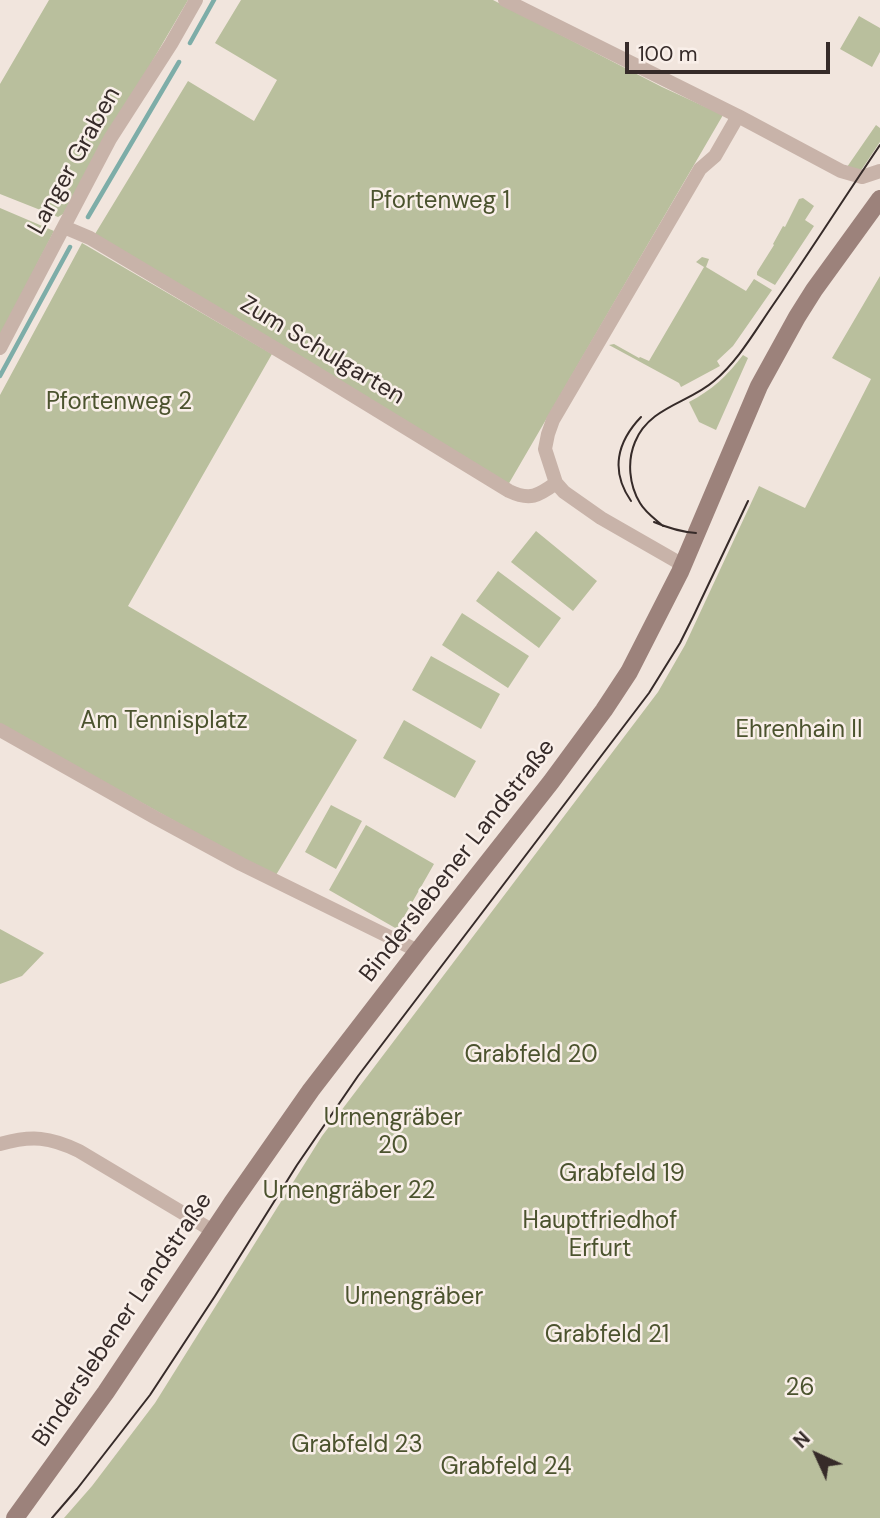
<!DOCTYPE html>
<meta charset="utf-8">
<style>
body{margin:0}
#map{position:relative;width:880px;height:1518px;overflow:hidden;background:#f1e5dd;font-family:"DM Sans",sans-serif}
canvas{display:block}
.north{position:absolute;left:782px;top:1420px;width:70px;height:70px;-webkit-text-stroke:5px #f9efe9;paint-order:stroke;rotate:315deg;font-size:19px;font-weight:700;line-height:28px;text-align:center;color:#362b29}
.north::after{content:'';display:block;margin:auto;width:24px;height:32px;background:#362b29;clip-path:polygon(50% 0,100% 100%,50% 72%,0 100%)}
.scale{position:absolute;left:625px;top:42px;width:205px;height:32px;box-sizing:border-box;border:4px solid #362b29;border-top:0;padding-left:9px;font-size:21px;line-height:24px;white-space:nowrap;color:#362b29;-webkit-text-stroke:5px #f9efe9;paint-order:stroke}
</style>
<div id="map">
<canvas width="880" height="1518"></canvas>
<div class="north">N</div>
<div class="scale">100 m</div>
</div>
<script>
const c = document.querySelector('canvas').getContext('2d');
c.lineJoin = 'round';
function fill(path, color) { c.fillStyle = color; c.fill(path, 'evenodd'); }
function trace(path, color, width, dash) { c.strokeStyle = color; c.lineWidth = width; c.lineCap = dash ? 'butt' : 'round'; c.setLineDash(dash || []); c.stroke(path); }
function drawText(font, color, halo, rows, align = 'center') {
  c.font = font + ' "DM Sans",sans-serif'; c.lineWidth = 5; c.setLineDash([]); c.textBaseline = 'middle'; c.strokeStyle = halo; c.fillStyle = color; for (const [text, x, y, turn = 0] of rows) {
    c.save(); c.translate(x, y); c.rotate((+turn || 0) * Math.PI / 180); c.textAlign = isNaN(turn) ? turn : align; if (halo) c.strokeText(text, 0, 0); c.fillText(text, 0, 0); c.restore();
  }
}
const green = new Path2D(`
 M49,0H188L63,214L58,217L0,194V84Z
 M241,0H493L662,87L723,115L508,485L95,234L188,81L254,121L277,80L215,43Z
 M859,16L880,28V52L872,67L840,49Z
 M876,125L880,128V142L860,172L847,167Z
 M803,198L814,206L805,220L814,226L775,285L757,275V272L774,245L773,244L783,226L785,227L799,199Z
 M0,208L54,231L0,336Z
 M82,243L272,354L128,606L357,740L276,875L243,859L0,724V395Z
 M702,257L709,259L706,267L746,291L754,279L772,290L733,346L717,361L720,366L681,387L679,383L609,345L614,344L639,358L640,357L649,361L704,267L696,262Z
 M880,276V1518H64L92,1486L155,1403L322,1136L658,692L685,645L759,486L805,508L871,379L832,358Z
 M743,355L748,358L716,430L699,422L689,402C712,390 727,376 743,355Z
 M536,531L597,581L573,611L511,562Z
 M498,571L561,618L539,648L476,601Z
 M462,613L529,656L508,688L442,645Z
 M431,656L500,694L481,729L412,690Z
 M404,720L476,761L455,798L383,758Z
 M331,805L362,821L336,869L305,852Z
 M366,825L434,864L397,929L329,890Z
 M0,929L44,953L22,976L0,984Z`);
const stream = new Path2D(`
 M190,43L214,0
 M88,217L179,62
 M0,376L70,247`);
const street = new Path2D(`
 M505,0L738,116L841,171L862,177L880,171
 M64,227L90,238L303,365L509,491C530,501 538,496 556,483
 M0,348L110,139L171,44L196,0
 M683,565L601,518L564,492L556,483L545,449L548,434L553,420L700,169L715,156L738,116
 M0,730L154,817L241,864L418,951
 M0,1144C32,1135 50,1137 79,1151L213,1231`);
const secondary = new Path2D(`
 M15,1518L106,1392L232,1203L311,1090L418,951L551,782L604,710L629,672L680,572L759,386L797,317L814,290L880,199`);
const tram = new Path2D(`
 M631,501C610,471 617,442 641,417
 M654,522C668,528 682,532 696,533
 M663,526C655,519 645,512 640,503C629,485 627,461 635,442C649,407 689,403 714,381C738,361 755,331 773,305C810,252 844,198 880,145
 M52,1518L77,1489L150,1395L215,1296L297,1165L358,1076L649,693L680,643L693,617L748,501`);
const streetNames = [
 ["Langer Graben",75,161,-61],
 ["Zum Schulgarten",322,351,31],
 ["Binderslebener Landstraße",458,861,-52],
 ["Binderslebener Landstraße",123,1320,-56]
];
const parkNames = [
 ["Pfortenweg 1",440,202],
 ["Pfortenweg 2",119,403],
 ["Am Tennisplatz",164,722],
 ["Ehrenhain II",799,731],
 ["Grabfeld 20",531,1056],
 ["Urnengräber",393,1119],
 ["20",393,1147],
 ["Grabfeld 19",622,1175],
 ["Urnengräber 22",349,1192],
 ["Hauptfriedhof",600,1222],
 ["Erfurt",600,1250],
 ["Urnengräber",414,1298],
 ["Grabfeld 21",607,1336],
 ["26",800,1389],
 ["Grabfeld 23",357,1446],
 ["Grabfeld 24",506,1468]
];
fill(green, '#b9bf9d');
trace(stream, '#7dada8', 4.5);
trace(street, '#c8b3a9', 14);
trace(secondary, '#9c827b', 18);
trace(tram, '#362b29', 2);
drawText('24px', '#362b29', '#f9efe9', streetNames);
drawText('24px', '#4b532e', '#f9efe9', parkNames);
</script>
